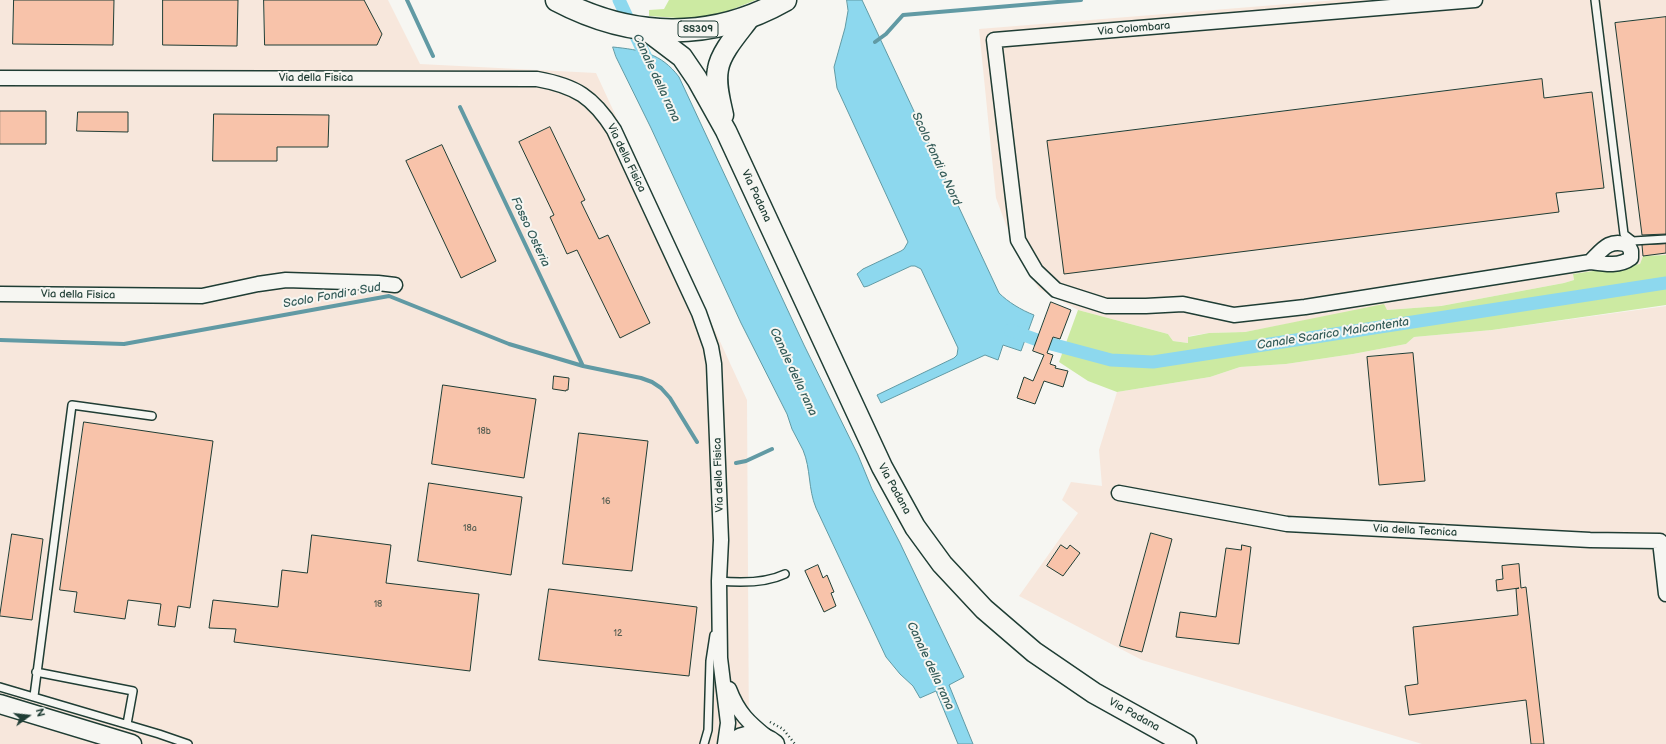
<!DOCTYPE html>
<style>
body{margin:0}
#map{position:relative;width:1666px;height:744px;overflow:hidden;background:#f6f6f2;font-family:"Balsamiq Sans",sans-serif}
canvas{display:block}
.north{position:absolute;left:8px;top:696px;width:40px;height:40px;-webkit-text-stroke:3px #f6f6f2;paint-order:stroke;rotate:75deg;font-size:11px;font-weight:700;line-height:16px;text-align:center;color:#1f3d34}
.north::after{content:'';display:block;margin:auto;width:14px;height:18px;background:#1f3d34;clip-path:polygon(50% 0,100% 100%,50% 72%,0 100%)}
</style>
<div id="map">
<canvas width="1666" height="744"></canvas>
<div class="north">N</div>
</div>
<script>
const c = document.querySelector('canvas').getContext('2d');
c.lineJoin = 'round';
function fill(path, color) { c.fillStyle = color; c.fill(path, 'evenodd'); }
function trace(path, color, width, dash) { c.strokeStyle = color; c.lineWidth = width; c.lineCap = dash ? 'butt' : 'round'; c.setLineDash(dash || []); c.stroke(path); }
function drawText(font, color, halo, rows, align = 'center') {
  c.font = font + ' "Balsamiq Sans",sans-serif'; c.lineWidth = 4; c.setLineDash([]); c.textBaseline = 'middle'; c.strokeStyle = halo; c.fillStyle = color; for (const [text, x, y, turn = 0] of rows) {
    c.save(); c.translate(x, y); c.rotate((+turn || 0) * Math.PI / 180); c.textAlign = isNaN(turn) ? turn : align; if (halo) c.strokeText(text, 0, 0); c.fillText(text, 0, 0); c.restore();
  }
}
const built = new Path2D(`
 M0,0H388L420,64L596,73L747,400L749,744H0Z
 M1337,0H1666V255L1643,256L1640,264L1573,274L1574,280L1564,283L1441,306L1387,310L1308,320L1245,332L1209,333L1189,336V343L1173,341L1168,334L1078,310L1039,289L1015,249L996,198L979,29Z
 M1666,306V744H1422L1142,660L1019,596L1078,513L1062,500L1071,482L1102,486L1099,450L1117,392L1210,377L1240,367L1286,364L1353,354L1406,344L1414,337L1492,330Z`);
const green = new Path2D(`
 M669,0H756L728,11L693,19L649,16V10L664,9Z
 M1666,255V305L1492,330L1414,337L1406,344L1353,354L1286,364L1240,367L1210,377L1117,392L1088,381L1059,362L1078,310L1168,334L1173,341L1188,343V337L1209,333L1245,332L1384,304L1387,310L1441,306L1564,283L1574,280L1573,274L1640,264L1643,256Z`);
const water = new Path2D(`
 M847,0H862L999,293C1008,302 1021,310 1034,315L1021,351L1003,345L998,360L985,355L881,403L877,395L954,358L957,355L958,348L921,269L915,266H911L868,286L864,287L857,274L863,269L901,251L904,249L908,242L837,88L834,67L845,28L848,11Z
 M613,47C641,50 661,53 679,77L804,345L858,455L872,489L900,543L964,677L949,685L973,744H958L936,691L920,698L913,686L900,674L886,657L816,508C808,489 811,469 803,450L792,429L787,414L741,323L651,128L616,57Z`);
const stream = new Path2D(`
 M407,0L433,56
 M875,42L886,34L903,15L1081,0
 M460,107L583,366
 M0,340L124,344L389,296L509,344L583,366L641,378L652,382L661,388L670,398L697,442
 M736,463L746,461L772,449`);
const canal = new Path2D(`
 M619,0L650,66
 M1010,330L1040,341L1111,360L1153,362L1666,283`);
const building = new Path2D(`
 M14,0H114L113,45L13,44Z
 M163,0H238L237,46L163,45Z
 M264,0H364L382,34L377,45H265Z
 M1666,17V234L1642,235L1615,23Z
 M1542,79L1544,98L1592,92L1604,188L1556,193L1559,212L1064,274L1047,141Z
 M0,111H46V144H0Z
 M78,112H128V132L77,131Z
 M214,114L329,115L328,147H277V161H213Z
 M550,127L585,200L581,202L599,239L608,235L650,323L620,338L577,250L567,254L550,217L554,215L519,142Z
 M442,145L496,261L461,278L406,161Z
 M1666,244V253L1643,256L1642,245Z
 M1051,302L1071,310L1060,339L1053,337L1047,353L1053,355L1050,364L1056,366L1055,368L1068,371L1063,387L1044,381L1035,404L1017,398L1024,377L1033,381L1044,355L1033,351Z
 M1413,353L1425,481L1379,485L1367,357Z
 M554,376L569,378L568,390H566V391L553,389Z
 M443,385L536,399L524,478L432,464Z
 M84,422L213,441L190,608L178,606L175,627L158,625L161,604L128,600L125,619L74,612L77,592L60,590Z
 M579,433L648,441L632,571L563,564Z
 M429,483L522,497L511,575L418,561Z
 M1151,533L1172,539L1142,652L1120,646Z
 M12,534L43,539L32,620L0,616Z
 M312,535L391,545L386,583L479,594L470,671L234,642L236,629L209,628L213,600L278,607L282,570L307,573Z
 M1061,545L1067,549L1070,545L1080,553L1063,576L1047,566Z
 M1242,545L1251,547L1239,644L1176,637L1180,612L1216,617L1226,548L1241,550Z
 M1519,564L1521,588L1526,587L1544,744H1531L1526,700L1409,715L1405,686L1418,684L1413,627L1518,615L1516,589L1519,588L1497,591L1496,580L1503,579L1502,566Z
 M818,565L823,578L827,575L834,592L831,593L836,606L824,612L805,571Z
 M549,589L697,607L689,676L539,660Z`);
const path = new Path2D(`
 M770,722L783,729L795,744`);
const service = new Path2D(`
 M1595,0L1624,234L1633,241L1666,239
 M719,581C740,583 766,583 785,574
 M36,672L133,691L127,724
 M0,687L159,734L188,744
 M34,696L72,405L152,416
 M704,744L708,730L710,661L714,635`);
const minor = new Path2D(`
 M1475,0L994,40L1018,240L1036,271L1056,290L1106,306H1146L1183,304L1234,315L1305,307L1590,262C1604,264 1619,267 1631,258V251L1628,245C1609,238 1602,250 1590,262
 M0,78L537,79C576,86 593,97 614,130L699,313L711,347L714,364L721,540L719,581L720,658L728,723L725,744
 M0,294L202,296L258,284L286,280L378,283L395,285
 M1119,493L1287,524L1590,540L1660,541L1666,594
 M729,689C738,713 749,723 768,738`);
const tertiary = new Path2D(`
 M0,704L132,744
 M731,744C744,732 762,733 775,744`);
const secondary = new Path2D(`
 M645,29L682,57L697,79L726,131L882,467L915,527L942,564L984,609L1034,652L1094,693L1186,744
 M723,115C720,101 715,84 718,69C721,51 740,31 750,17`);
const primary = new Path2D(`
 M557,0C631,39 711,42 785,0`);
const numberNames = [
 ["18b",484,432],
 ["16",606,502],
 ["18a",470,529],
 ["18",378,605],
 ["12",618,634]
];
const shields = [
 [698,29,40]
];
const shieldNames = [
 ["SS309",698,29]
];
const streetNames = [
 ["Via Colombara",1134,29,-5],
 ["Via della Fisica",316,78],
 ["Via della Fisica",626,158,64],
 ["Via Padana",756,196,65],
 ["Via della Fisica",78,295,1],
 ["Via della Fisica",719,475,-92],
 ["Via Padana",894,489,61],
 ["Via della Tecnica",1415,531,3],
 ["Via Padana",1134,715,29]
];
const waterNames = [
 ["Canale della rana",656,78,65],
 ["Scolo fondi a Nord",936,159,65],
 ["Fosso Osteria",530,232,65],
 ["Scolo Fondi a Sud",332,296,-10],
 ["Canale Scarico Malcontenta",1333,334,-9],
 ["Canale della rana",793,372,65],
 ["Canale della rana",930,666,65]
];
fill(built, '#f7e7dc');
fill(green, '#cceaa2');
fill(water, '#8dd8ee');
trace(water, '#619aa4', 1);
trace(stream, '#619aa4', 4);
trace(canal, '#8dd8ee', 13);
fill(building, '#f8c3aa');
trace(building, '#1f3d34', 1);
trace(service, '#1f3d34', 10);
trace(minor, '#1f3d34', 17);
trace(tertiary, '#1f3d34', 21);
trace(secondary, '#1f3d34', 23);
trace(primary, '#1f3d34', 25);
trace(path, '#1f3d34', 2.5, [1, 3]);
trace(service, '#f6f6f2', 7);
trace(minor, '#f6f6f2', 14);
trace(tertiary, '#f6f6f2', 18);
trace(secondary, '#f6f6f2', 20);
trace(primary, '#f6f6f2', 22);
drawText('9px', '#555e52', null, numberNames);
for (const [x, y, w] of shields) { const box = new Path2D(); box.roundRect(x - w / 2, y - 8, w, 16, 3); c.fillStyle = '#f6f6f2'; c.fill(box); trace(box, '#1f3d34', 1); }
drawText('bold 10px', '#1f3d34', null, shieldNames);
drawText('11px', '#1f3d34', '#f6f6f2', streetNames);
drawText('italic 12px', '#355c59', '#f6f6f2', waterNames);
</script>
